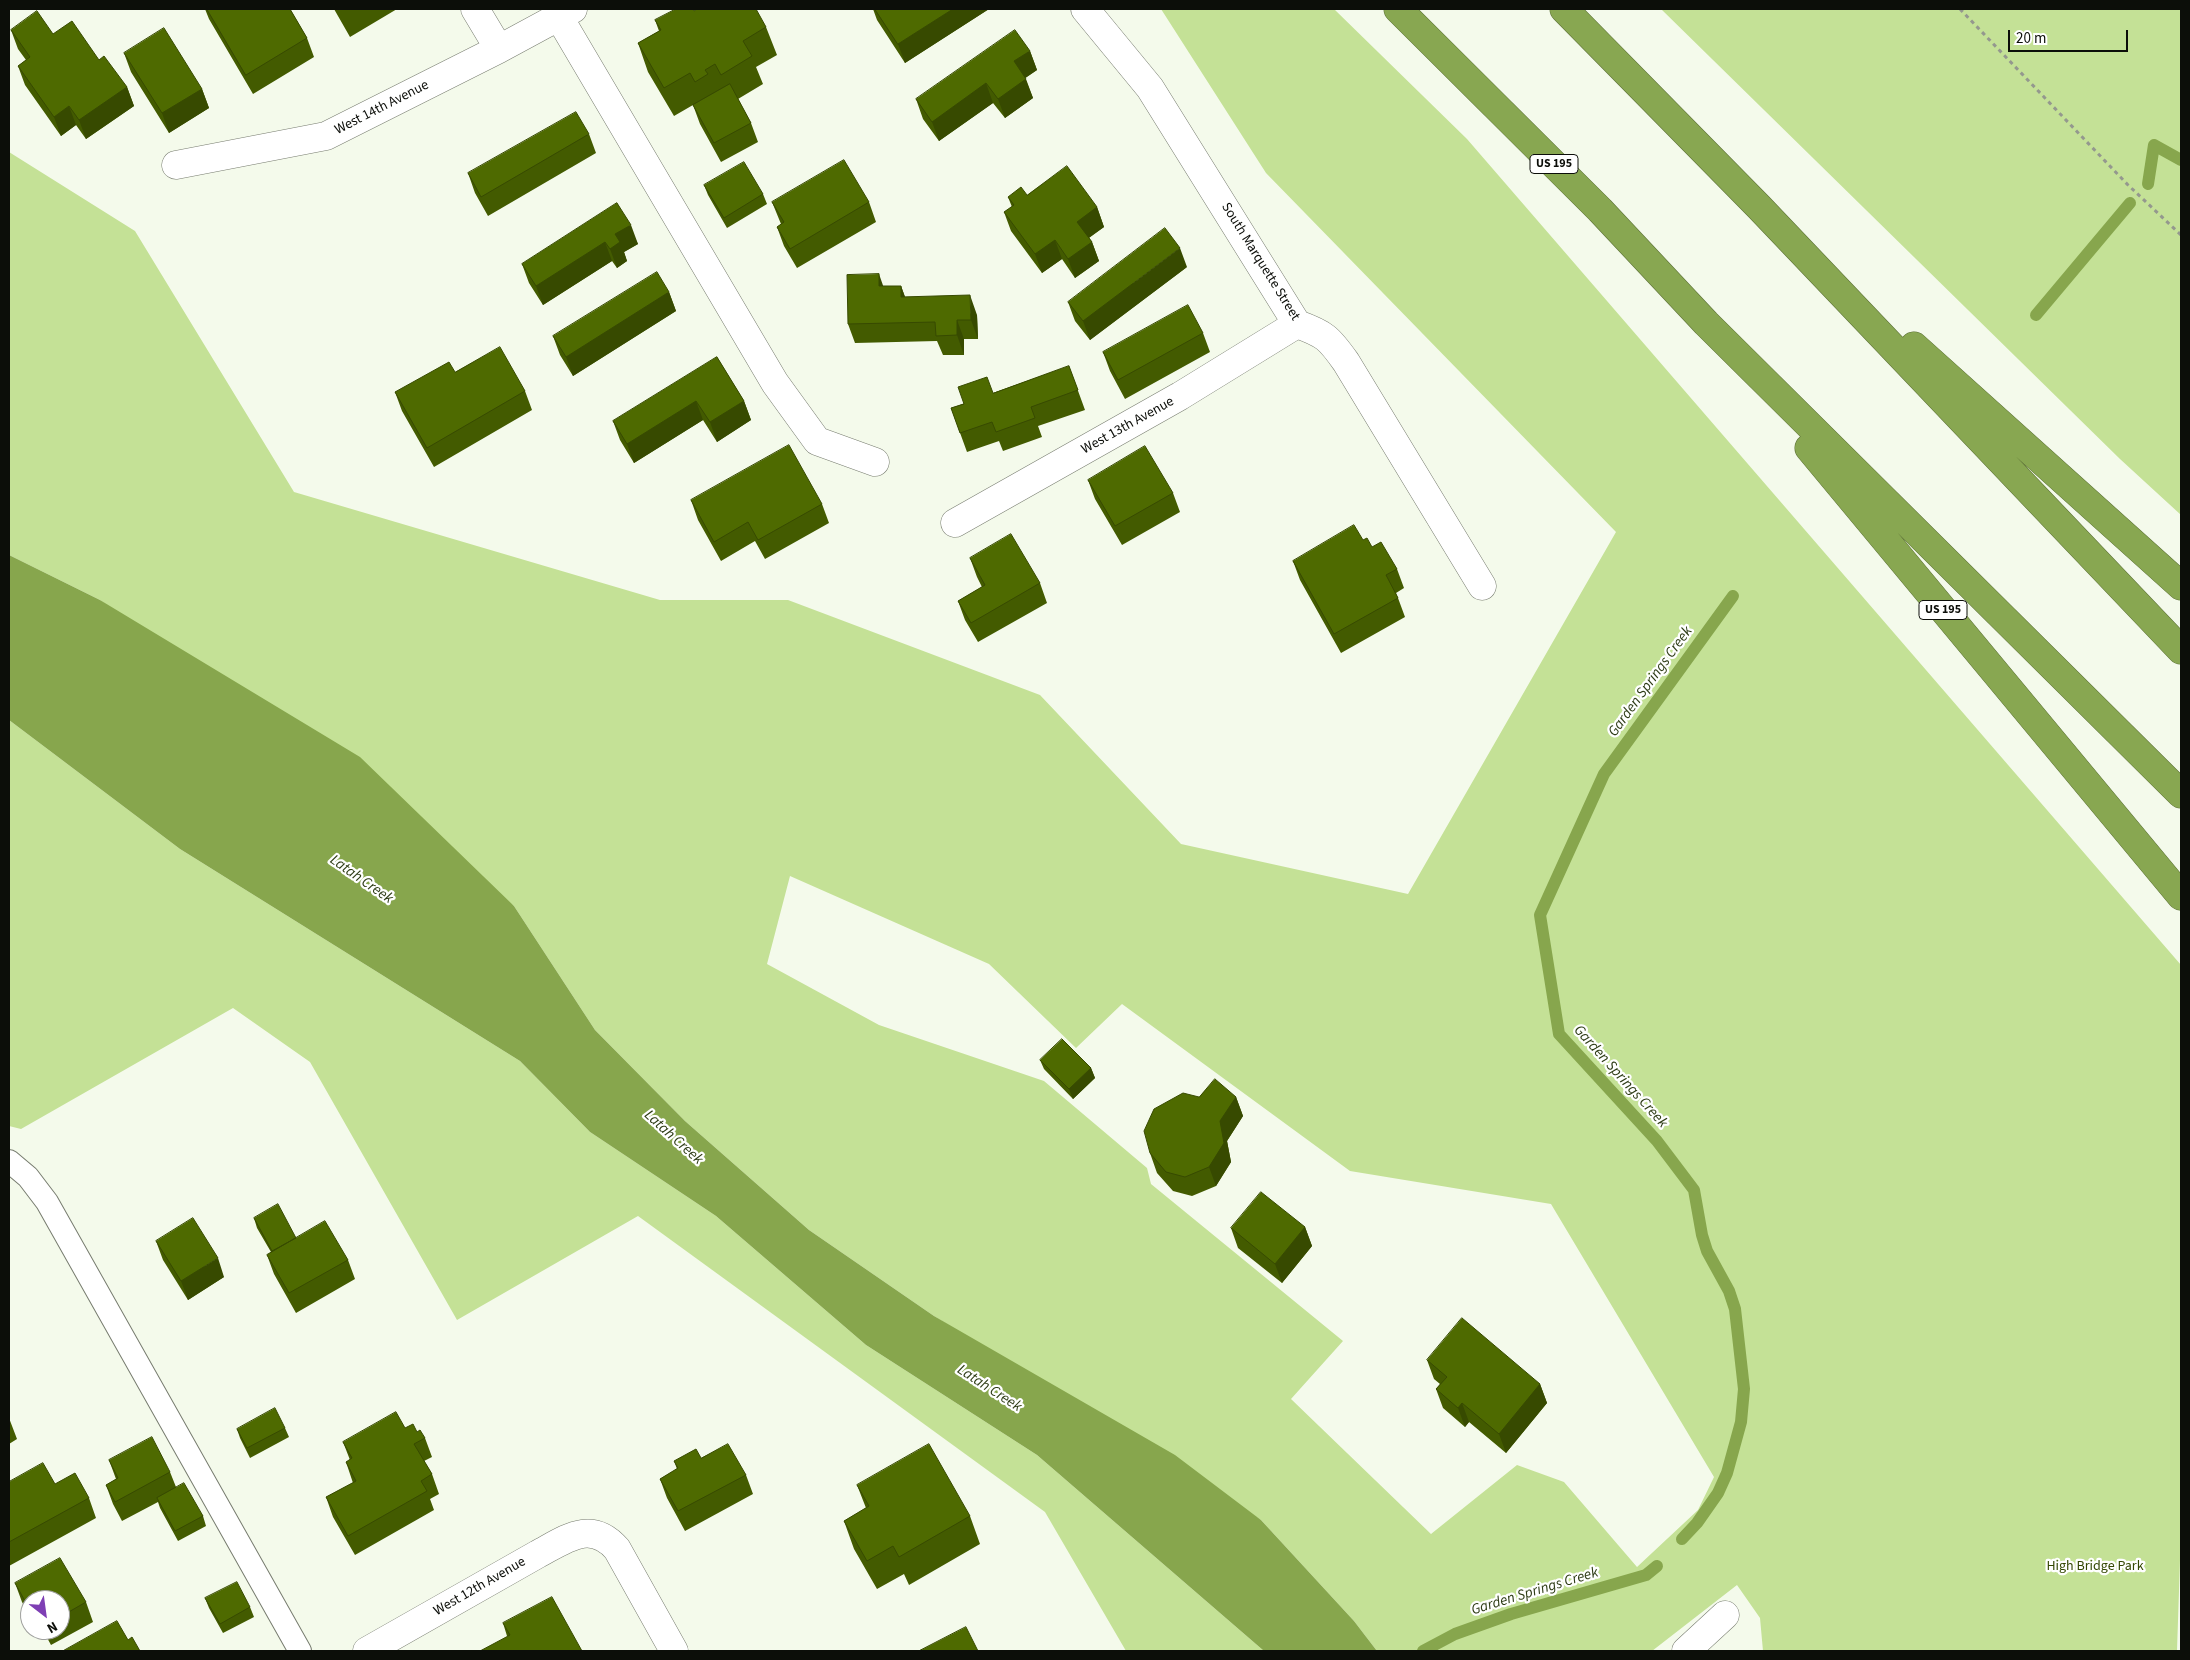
<!DOCTYPE html>
<style>
body{margin:0}
#map{position:relative;width:2190px;height:1660px;overflow:hidden;background:#f4faeb;font-family:"Source Sans 3",sans-serif}
canvas{display:block}
.frame{position:absolute;inset:0;border:10px solid #0c0e09;pointer-events:none}
.north{position:absolute;left:20px;top:1590px;width:50px;height:50px;box-sizing:border-box;background:#fff;border:1px solid #9e9f9d;border-radius:50%;rotate:150deg;font-size:14px;font-weight:700;line-height:20px;text-align:center;color:#0c0e09}
.north::after{content:'';display:block;margin:auto;width:18px;height:22px;background:#7e3fb4;clip-path:polygon(50% 0,100% 100%,50% 72%,0 100%)}
.scale{position:absolute;left:2008px;top:30px;width:120px;height:22px;box-sizing:border-box;border:2px solid #0c0e09;border-top:0;padding-left:6px;font-size:15px;line-height:18px;white-space:nowrap;color:#0c0e09;-webkit-text-stroke:4px #fff;paint-order:stroke}
</style>
<div id="map">
<canvas width="2190" height="1660"></canvas>
<div class="frame"></div>
<div class="north">N</div>
<div class="scale">20 m</div>
</div>
<script>
const c = document.querySelector('canvas').getContext('2d');
c.lineJoin = 'round';
function fill(path, color) { c.fillStyle = color; c.fill(path, 'evenodd'); }
function trace(path, color, width, dash) { c.strokeStyle = color; c.lineWidth = width; c.lineCap = dash ? 'butt' : 'round'; c.setLineDash(dash || []); c.stroke(path); }
function drawText(font, color, halo, rows, align = 'center') {
  c.font = font + ' "Source Sans 3",sans-serif'; c.lineWidth = 4.5; c.setLineDash([]); c.textBaseline = 'middle'; c.strokeStyle = halo; c.fillStyle = color; for (const [text, x, y, turn = 0] of rows) {
    c.save(); c.translate(x, y); c.rotate((+turn || 0) * Math.PI / 180); c.textAlign = isNaN(turn) ? turn : align; if (halo) c.strokeText(text, 0, 0); c.fillText(text, 0, 0); c.restore();
  }
}
const green = new Path2D(`
 M1161,9H1334L1467,139L2181,965V1530L2177,1651H1763L1760,1618L1737,1585L1652,1651H1377L1354,1621L1261,1520L934,1316L809,1230L685,1121L595,1030L514,906L100,600L9,555V152L135,231L294,492L660,600H788L1040,695L1181,844L1408,894L1616,532L1266,173ZM790,876L989,964L1076,1048L1122,1004L1350,1171L1551,1204L1714,1477L1698,1510L1637,1567L1564,1482L1517,1465L1431,1534L1291,1399L1343,1341L1151,1184L1147,1168L1044,1081L879,1025L767,964Z
 M1661,9H2181V515L2120,459Z
 M9,720L180,849L520,1061L590,1132L716,1216L866,1345L1037,1455L1264,1651H1126L1045,1512L638,1216L457,1320L310,1062L233,1008L21,1129L9,1126Z`);
const water = new Path2D(`
 M9,555L100,600L360,757L514,906L595,1030L685,1121L809,1230L934,1316L1175,1455L1261,1520L1354,1621L1377,1651H1264L1037,1455L866,1345L716,1216L590,1132L520,1061L180,849L9,720Z`);
const stream = new Path2D(`
 M2148,184L2154,145L2181,160
 M2036,315L2130,203
 M1682,1539L1697,1523L1718,1493L1727,1473L1741,1422L1744,1389L1735,1309L1729,1291L1707,1251L1702,1235L1694,1190L1657,1141L1559,1034L1540,915L1604,774L1733,596
 M1423,1651L1455,1634L1511,1614L1646,1575L1657,1566`);
const path = new Path2D(`
 M1960,9L2128,185L2181,235`);
const lane = new Path2D(`
 M9,1161L28,1177L47,1202L300,1651`);
const street = new Path2D(`
 M475,9L499,49
 M1085,9L1150,88L1297,324C1325,334 1329,338 1346,362L1482,586
 M559,17L775,383L817,441L875,462
 M176,165L326,136L499,49L573,9
 M955,523L1180,396L1297,324
 M367,1651L538,1554C566,1539 591,1519 617,1549L674,1651
 M1686,1651L1725,1615`);
const highway = new Path2D(`
 M1398,9L1600,210L1706,323L2181,794
 M1564,9L1759,207L2181,650
 M1914,346L2181,586
 M1809,448L2181,896`);
const wall = new Path2D(`
 M205,9H290L307,38L314,57L253,94L209,19Z
 M334,9H397L350,37Z
 M873,9H989L905,63L877,20Z
 M694,11L766,27L777,55L756,67L763,84L738,99L751,123L758,142L721,162L700,124L693,105L674,116L648,72L638,43L659,31L655,20Z
 M11,30L53,34L99,60L127,87L134,106L86,139L76,125L61,136L25,85L18,66L26,60L18,49Z
 M1030,51L1037,70L1025,78L1033,98L1005,118L993,103L939,141L923,119L916,99Z
 M124,53L202,89L209,108L169,133L131,72Z
 M589,134L596,153L488,216L475,193L468,173Z
 M704,185L763,194L767,204L727,228L708,195Z
 M1008,197L1097,207L1104,227L1089,238L1092,242L1099,261L1075,278L1062,259L1042,273L1011,231L1004,212L1012,207Z
 M772,202H869L876,222L797,268L784,246L777,227L781,224Z
 M617,203L638,244L624,252L627,261L617,268L612,261L543,305L529,283L522,264Z
 M1187,267L1090,340L1075,321L1068,302Z
 M883,286H901L905,297L977,315L978,339H964V355H943L937,341L855,343L848,324Z
 M669,292L676,311L573,376L560,355L553,336Z
 M1203,333L1210,352L1125,399L1110,371L1103,352Z
 M717,357L744,401L751,420L717,442L703,420L634,463L620,440L613,421Z
 M1069,366L1085,410L1038,426L1042,437L1003,451L999,441L967,452L951,408Z
 M455,372L525,391L532,410L434,467L402,411L395,392Z
 M1088,480L1173,493L1180,512L1122,545L1095,499Z
 M691,500L822,504L829,523L765,559L755,541L721,561L698,520Z
 M1363,540L1397,569L1404,588L1396,593L1398,598L1405,617L1341,653L1300,580L1293,561Z
 M970,558L1040,583L1047,603L978,642L965,620L958,601L982,587L977,577Z
 M1040,1060L1091,1068L1095,1078L1073,1099L1044,1069Z
 M1199,1097H1236L1243,1116L1227,1141L1231,1162L1216,1186L1192,1196L1173,1191L1157,1173L1150,1153Z
 M254,1218L296,1238L348,1260L355,1279L296,1313L274,1274L267,1255L271,1252L257,1228Z
 M1305,1227L1312,1246L1282,1283L1238,1248L1231,1228Z
 M156,1241L224,1277L188,1300L163,1260Z
 M1427,1360L1540,1384L1547,1403L1506,1453L1469,1422L1465,1427L1443,1408L1436,1389L1440,1384L1434,1379Z
 M9,1418L17,1439L9,1444Z
 M285,1428L289,1437L250,1458L240,1438L237,1429Z
 M405,1428L425,1438L432,1457L424,1461L432,1474L439,1494L430,1499L434,1510L355,1555L333,1517L326,1497L353,1483L346,1462L350,1460L343,1442Z
 M701,1458L746,1475L753,1494L685,1531L667,1498L660,1479L677,1469L674,1461Z
 M109,1460L170,1472L176,1487L203,1516L206,1526L178,1541L160,1508L158,1502L122,1521L113,1504L106,1485L116,1479Z
 M9,1482L55,1484L89,1498L96,1518L9,1566Z
 M857,1485L970,1516L980,1544L909,1585L904,1574L877,1589L854,1549L844,1521L866,1508Z
 M15,1583L86,1602L93,1622L51,1645L45,1634L41,1636L38,1630H60V1600H30V1616L22,1602Z
 M205,1598L250,1607L254,1617L223,1633L209,1608Z
 M503,1623L582,1651L507,1636Z`);
const shadedWall = new Path2D(`
 M953,9H989L905,63L898,44Z
 M1030,51L1037,70L1021,81L1014,61Z
 M1026,79L1033,98L1005,118L998,99Z
 M986,83L993,103L939,141L932,122Z
 M127,87L134,106L86,139L79,120Z
 M202,89L209,108L169,133L162,113Z
 M69,106L76,125L61,136L54,117Z
 M1097,207L1104,227L1084,241L1077,222Z
 M631,225L638,244L624,252L627,261L617,268L610,249L615,234Z
 M1055,240L1062,259L1042,273L1035,254Z
 M605,242L612,261L543,305L536,286Z
 M1092,242L1099,261L1075,278L1068,259Z
 M1180,248L1187,267L1090,340L1083,321Z
 M879,274L886,294L879,286Z
 M901,286L908,305L901,297Z
 M669,292L676,311L573,376L566,357Z
 M970,295L977,315L978,339L971,320Z
 M957,320L964,339V355L957,335Z
 M696,401L703,420L634,463L627,444Z
 M744,401L751,420L717,442L710,422Z
 M1091,1068L1095,1078L1073,1099L1069,1089Z
 M1236,1097L1243,1116L1227,1141L1231,1162L1216,1186L1209,1167L1220,1121Z
 M1305,1227L1312,1246L1282,1283L1275,1264Z
 M218,1258L224,1277L188,1300L181,1281Z
 M1540,1384L1547,1403L1506,1453L1499,1434Z
 M1462,1403L1469,1422L1465,1427L1458,1408Z`);
const building = new Path2D(`
 M207,9H290L307,38L246,75Z
 M676,9H693L694,11L697,9H756L766,27L743,41L752,56L721,75L715,64L705,70L708,74L695,82L690,73L664,88L638,43L661,30L655,20Z
 M875,9H953L898,44Z
 M37,11L53,34L72,21L99,60L104,56L127,87L79,120L69,106L54,117L18,66L30,57L11,30Z
 M164,28L202,89L162,113L124,53Z
 M1015,30L1030,51L1014,61L1026,79L998,99L986,83L932,122L916,99Z
 M730,84L751,123L714,143L693,105Z
 M576,112L589,134L481,197L468,173Z
 M844,160L869,202L790,249L777,227L784,222L772,202Z
 M744,162L763,194L724,218L704,185Z
 M1067,166L1097,207L1077,222L1092,242L1068,259L1055,240L1035,254L1004,212L1014,205L1008,197L1021,187L1027,195Z
 M617,203L631,225L615,234L620,242L610,249L605,242L536,286L522,264Z
 M1165,228L1180,248L1083,321L1068,302Z
 M657,272L669,292L566,357L553,336Z
 M879,274V286H901V297L970,295L971,320H957V335L936,336L935,322L848,324L847,275Z
 M1188,305L1203,333L1118,380L1103,352Z
 M500,347L525,391L427,448L395,392L449,362L455,372Z
 M717,357L744,401L710,422L696,401L627,444L613,421Z
 M1069,366L1078,390L1031,407L1035,418L996,432L992,422L960,433L951,408L964,404L958,387L987,377L993,393Z
 M789,445L822,504L758,540L748,522L714,542L691,500Z
 M1145,446L1173,493L1115,526L1088,480Z
 M1354,525L1363,540L1367,538L1372,547L1381,542L1397,569L1386,575L1398,598L1334,634L1293,561Z
 M1011,534L1040,583L971,623L958,601L985,585L970,558Z
 M1062,1039L1091,1068L1069,1089L1040,1060Z
 M1215,1079L1236,1097L1220,1121L1224,1143L1209,1167L1185,1177L1166,1172L1150,1153L1144,1131L1154,1109L1183,1093L1199,1097Z
 M1261,1192L1305,1227L1275,1264L1231,1228Z
 M278,1204L296,1238L272,1251L254,1218Z
 M193,1218L218,1258L181,1281L156,1241Z
 M325,1221L348,1260L289,1293L267,1255Z
 M1462,1318L1540,1384L1499,1434L1462,1403L1458,1408L1436,1389L1447,1377L1427,1360Z
 M275,1408L285,1428L247,1448L237,1429Z
 M396,1412L405,1428L413,1424L417,1432L420,1430L425,1438L414,1444L432,1474L421,1481L427,1491L348,1536L326,1497L356,1481L346,1462L352,1458L343,1442Z
 M152,1437L170,1472L115,1502L106,1485L118,1478L109,1460Z
 M728,1444L746,1475L678,1511L660,1479L678,1468L674,1461L696,1449L701,1458Z
 M929,1444L970,1516L899,1557L893,1546L867,1561L844,1521L869,1506L857,1485Z
 M43,1463L55,1484L75,1473L89,1498L9,1542V1482Z
 M184,1483L203,1516L175,1531L157,1498Z
 M60,1558L86,1602L60,1617V1600H30V1610L15,1583Z
 M237,1582L250,1607L220,1624L205,1598Z
 M552,1597L582,1651H480L510,1635L503,1623Z
 M117,1621L128,1640L132,1637L140,1651H63Z
 M966,1627L978,1651H919Z`);
const shields = [
 [1554,164,48],
 [1943,610,48]
];
const shieldNames = [
 ["US 195",1554,164],
 ["US 195",1943,610]
];
const streetNames = [
 ["West 14th Avenue",382,108,-27],
 ["South Marquette Street",1260,262,58],
 ["West 13th Avenue",1128,426,-29],
 ["West 12th Avenue",480,1587,-30]
];
const parkNames = [
 ["High Bridge Park",2095,1567]
];
const waterNames = [
 ["Garden Springs Creek",1651,682,-54],
 ["Latah Creek",361,880,35],
 ["Garden Springs Creek",1620,1077,48],
 ["Latah Creek",673,1138,42],
 ["Latah Creek",989,1389,33],
 ["Garden Springs Creek",1535,1592,-17]
];
fill(green, '#c4e196');
fill(water, '#87a64d');
trace(stream, '#87a64d', 12);
trace(lane, '#777c6f', 24);
trace(street, '#777c6f', 29);
trace(highway, '#5d7138', 29);
trace(path, '#94988e', 3, [4, 4]);
trace(lane, '#fff', 22);
trace(street, '#fff', 28);
trace(highway, '#88a751', 28);
fill(wall, '#435b00');
fill(shadedWall, '#374a00');
fill(building, '#4e6a00');
trace(building, '#374a00', 1);
for (const [x, y, w] of shields) { const box = new Path2D(); box.roundRect(x - w / 2, y - 9.5, w, 19, 4); c.fillStyle = '#fff'; c.fill(box); trace(box, '#0c0e09', 1); }
drawText('bold 12px', '#0c0e09', null, shieldNames);
drawText('14px', '#0c0e09', '#fff', streetNames);
drawText('14px', '#334702', '#fff', parkNames);
drawText('italic 15px', '#2e3c16', '#fff', waterNames);
</script>
